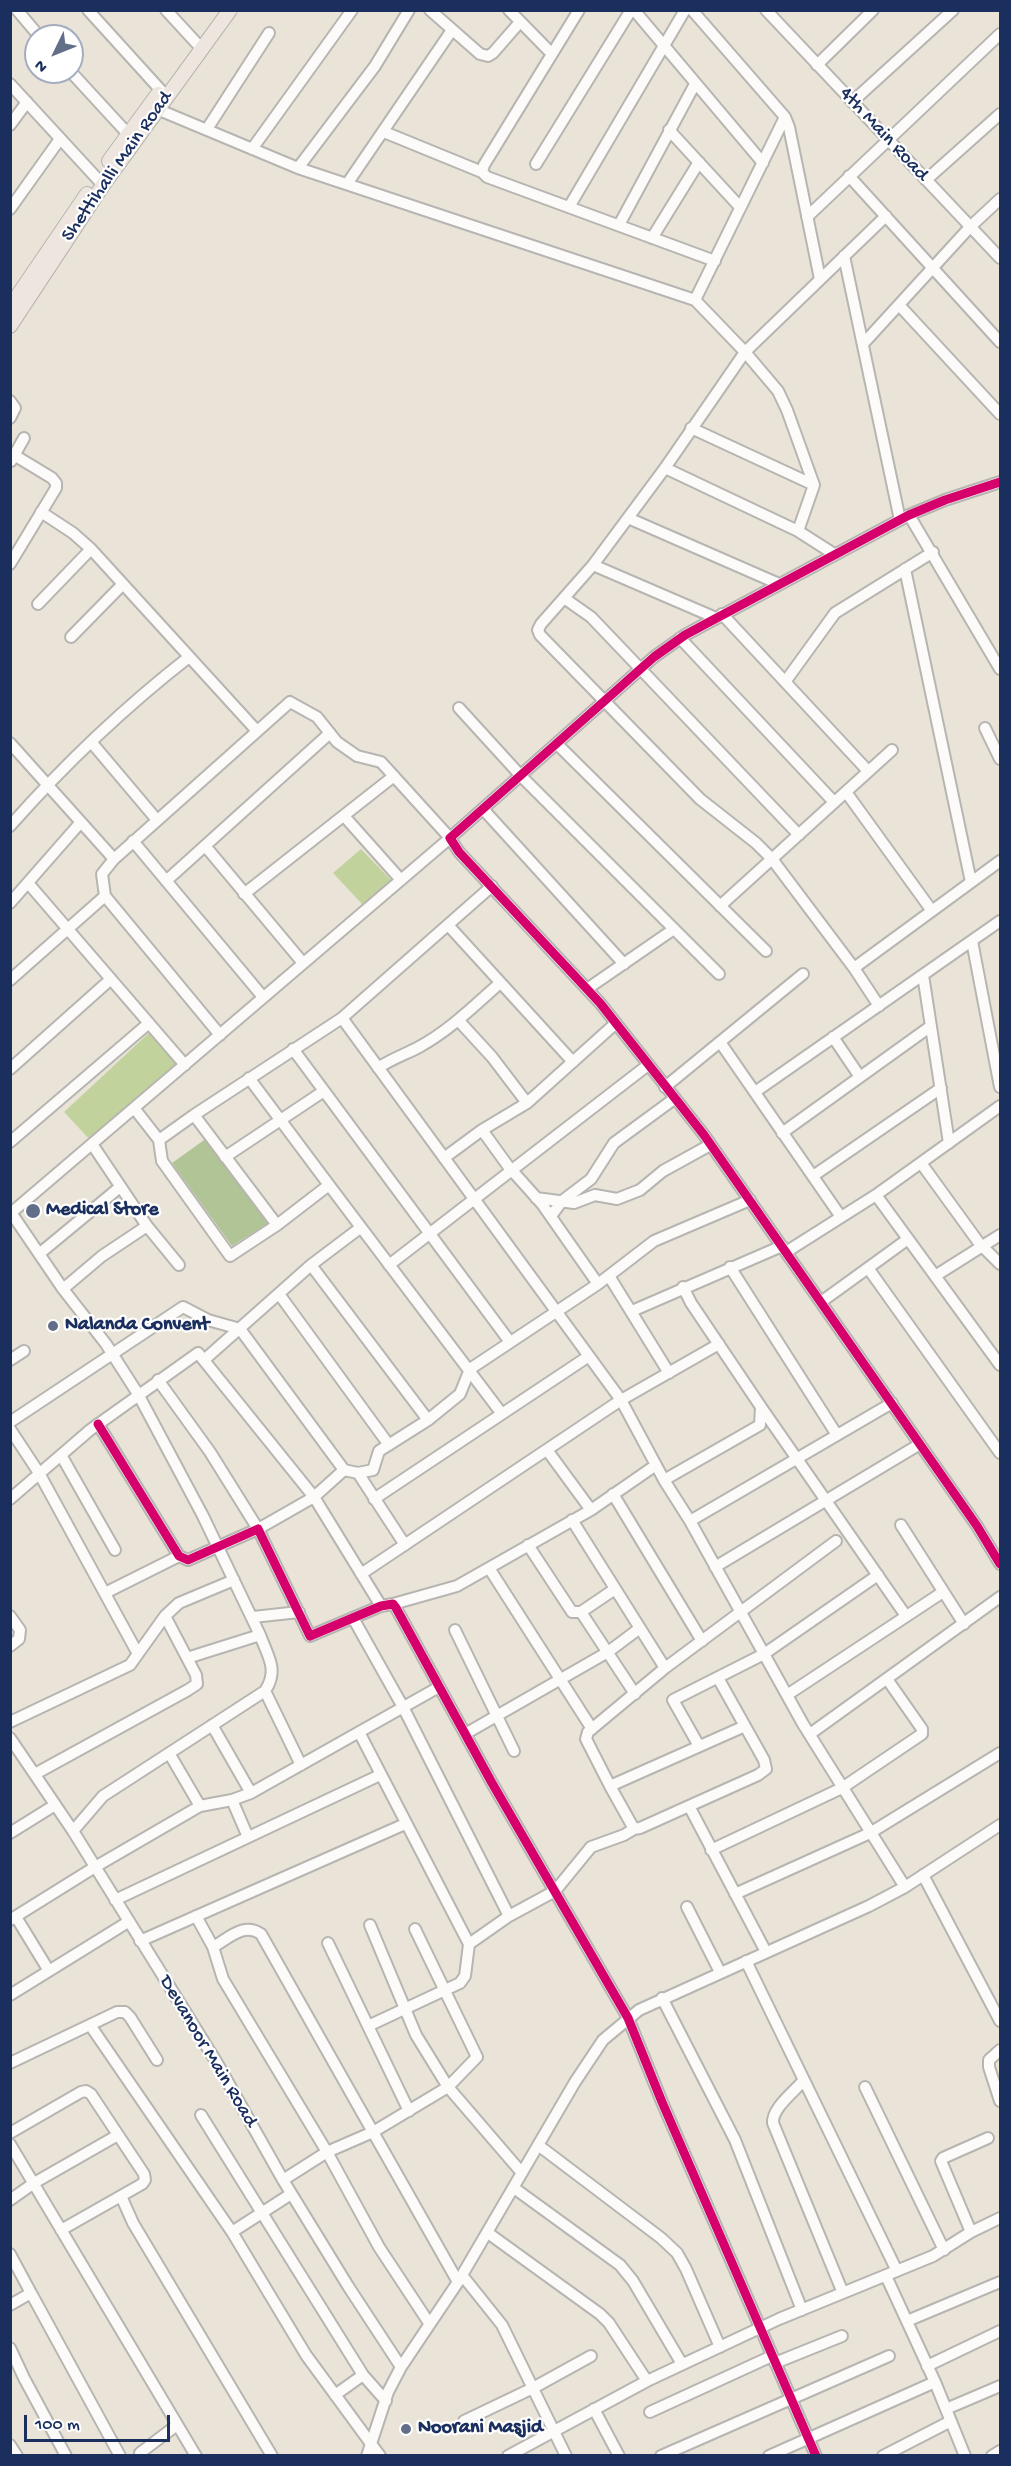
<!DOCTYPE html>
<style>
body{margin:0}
#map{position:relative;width:1011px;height:2466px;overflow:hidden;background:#eae4d8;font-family:"Gochi Hand",sans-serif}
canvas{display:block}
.frame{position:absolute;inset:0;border:12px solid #1b2f5e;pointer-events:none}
.north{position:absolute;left:24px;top:24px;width:60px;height:60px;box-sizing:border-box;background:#fff;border:2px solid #a4acbf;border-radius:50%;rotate:227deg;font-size:16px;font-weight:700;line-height:24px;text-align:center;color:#1b2f5e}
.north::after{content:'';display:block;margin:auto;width:21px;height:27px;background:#636e89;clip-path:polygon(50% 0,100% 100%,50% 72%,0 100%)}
.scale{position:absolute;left:24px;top:2415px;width:146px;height:27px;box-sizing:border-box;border:3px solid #1b2f5e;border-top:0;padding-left:8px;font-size:18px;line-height:21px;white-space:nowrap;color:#1b2f5e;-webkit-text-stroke:4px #fff;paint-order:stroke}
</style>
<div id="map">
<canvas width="1011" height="2466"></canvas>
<div class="frame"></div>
<div class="north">N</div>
<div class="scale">100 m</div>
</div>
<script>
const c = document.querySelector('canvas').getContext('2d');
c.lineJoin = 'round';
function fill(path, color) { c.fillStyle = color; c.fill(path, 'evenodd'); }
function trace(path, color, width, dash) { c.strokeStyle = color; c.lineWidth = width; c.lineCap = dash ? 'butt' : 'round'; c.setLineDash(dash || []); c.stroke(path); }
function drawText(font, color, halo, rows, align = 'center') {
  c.font = font + ' "Gochi Hand",sans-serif'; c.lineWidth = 4.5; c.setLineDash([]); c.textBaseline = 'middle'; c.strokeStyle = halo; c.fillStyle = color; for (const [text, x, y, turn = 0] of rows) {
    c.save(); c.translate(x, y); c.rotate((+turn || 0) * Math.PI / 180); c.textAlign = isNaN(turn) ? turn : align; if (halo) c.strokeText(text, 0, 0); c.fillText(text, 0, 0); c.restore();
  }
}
const green = new Path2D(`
 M361,849L392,881L363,905L333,873Z
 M151,1031L180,1063L93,1143L64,1112Z`);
const forest = new Path2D(`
 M207,1138L268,1223L232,1246L172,1163Z`);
const minor = new Path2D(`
 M17,10L39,36
 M88,10L166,96
 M166,10L201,48
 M430,10L480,54L488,56L493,53L520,22
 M509,10L552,54
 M579,10L484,165L482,172L487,177L715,261
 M634,10L763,163
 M692,10L785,117L789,127L820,279
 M766,10L1000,258
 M817,65L873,10
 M71,72L128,134
 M10,84L103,185
 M852,102L953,10
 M152,107L298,168L695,300L745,352L778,391L787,410L814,485L798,531L834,554
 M10,125L27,102
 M207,129L269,33
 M669,130L740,207
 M384,132L482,172
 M252,149L352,10
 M536,164L631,10
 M298,168L375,66L409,10
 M849,176L1000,342
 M926,180L1000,114
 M347,184L452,30
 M569,207L685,10
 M10,209L60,139
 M807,217L1000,34
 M619,225L695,84
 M652,238L699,162
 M844,256L900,520
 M695,300L785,117
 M899,305L1000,414
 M863,344L970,227L1000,199
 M10,401L15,408L10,418
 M691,428L814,485
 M11,461L24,438
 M665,468L798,531
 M1000,482L945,500L909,515L685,635L654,657L450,838L459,852L600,1003L704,1135L977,1526L1000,1564
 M41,512L73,533L91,549L257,731
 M909,515L1000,669
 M628,518L779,584
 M10,564L56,488V483L52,478L14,455
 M593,565L716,618
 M905,569L971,882
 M564,598L591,617L799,835
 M38,604L91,549
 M722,614L868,771
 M71,637L123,584
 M680,638L834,802
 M785,682L835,613L933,552
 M459,708L521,776L719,974
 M985,728L1000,759
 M10,743L114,859
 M92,743L157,820
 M557,744L766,951
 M846,792L932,911
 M483,809L624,964
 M344,816L401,880
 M10,826C64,765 125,707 189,657
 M133,841L263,997
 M206,847L303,963
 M166,881L330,733
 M28,883L185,1065
 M244,894L394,776
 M10,903L81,822
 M720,906L892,750
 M448,925L573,1062
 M972,941L1000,1087
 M854,968L1000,861
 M923,975L949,1143
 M10,980L105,896
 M587,989L674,929
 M879,1006L854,968L772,859L756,843L700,799L540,635L538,630L541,624L593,565L665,468L745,352L886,216
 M342,1018L621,1400L664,1480L690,1521L803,1724L905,1887
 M459,1021L492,1057L527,1103
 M833,1037L860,1077
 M720,1042L841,1217
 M293,1049L510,1342
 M378,1068C391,1059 406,1054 419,1047C450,1030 474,1006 500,983
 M10,1069L111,979
 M249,1078L329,1185
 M665,1087L803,974
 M755,1092L1000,921
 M134,1108L159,1140L162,1161L230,1256L277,1225L329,1185L502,1414
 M194,1115L277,1225
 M482,1130L508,1166L542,1204L598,1284
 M782,1133L931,1026
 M159,1140L194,1115L342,1018L492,886
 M10,1142L149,1023
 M92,1144L147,1226L179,1265
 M225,1157L324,1091
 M444,1158L482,1130L527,1103L616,1023
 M921,1163L979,1243L1000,1264
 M813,1176L941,1088
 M876,1195L1000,1365
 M536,1198L574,1203L595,1195L617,1199L640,1190L663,1171L710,1145
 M10,1211L63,1289L106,1344L138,1394L203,1516L260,1635L187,1658
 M10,1213H11L450,838L381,762L357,756L337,742L317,717L290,702L114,859L102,874L105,896L220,1035
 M551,1216L562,1201L591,1179L614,1143L674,1099
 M360,1228L311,1265L428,1420
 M786,1252L876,1195L1000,1106
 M39,1254L120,1187
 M389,1265L648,1065
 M730,1267L837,1435
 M868,1268L1000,1453
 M609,1276L669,1373
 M935,1276L1000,1235
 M63,1289L102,1256L147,1226
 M279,1294L389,1445
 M821,1302L908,1239
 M632,1311L782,1246
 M10,1360L24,1351
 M204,1360L311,1265
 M158,1380L210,1452L258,1529L314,1497L344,1470
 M761,1407L906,1616
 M10,1422L183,1307L208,1320L240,1329L344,1470L358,1473L373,1470L379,1451L428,1420L460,1394L470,1369L598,1284L654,1241L750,1200
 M98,1424L179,1556L188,1560L258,1529L310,1636L381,1606L393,1604L396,1608L492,1783L628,2018L662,2102L816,2456
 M10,1429L39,1473L138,1654
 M547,1450L591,1510
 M61,1455L115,1550
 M358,1473L405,1545
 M664,1480L760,1425L761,1407L691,1303L683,1287
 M613,1494L702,1641
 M10,1499L90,1430L198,1353L314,1497L381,1606
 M374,1499L589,1356
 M572,1520L665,1668
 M690,1521L892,1403
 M901,1525L964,1624
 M528,1545L572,1612H581L615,1589
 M715,1567L920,1444
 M489,1568L592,1729
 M361,1574L621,1400L719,1344
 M105,1593L179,1556
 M393,1604L457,1586L591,1510L656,1465
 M581,1612L635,1694
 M10,1616L20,1630L19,1639L10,1646
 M165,1616L179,1603L234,1580
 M253,1617L299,1612
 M353,1618L403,1707L509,1916
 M455,1630L514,1751
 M718,1678L764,1760L766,1769L758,1775L640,1828L634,1829L610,1786L745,1726
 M265,1691L301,1765
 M787,1695L943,1592
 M10,1722L130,1665L165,1616L196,1675L197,1684L188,1690L35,1774
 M212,1725L251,1793
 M359,1732L469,1944
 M465,1734L608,1652L640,1628
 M810,1734L1000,1597
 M10,1738L73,1831L217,2063L283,2180L348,2286L401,2367
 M699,1746L673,1700L764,1654L878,1575
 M169,1753L200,1806
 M610,1786L586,1739L588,1732L665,1668L836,1541
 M232,1800L248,1837
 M689,1806L766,1952
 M73,1831L103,1796L265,1691C279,1670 268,1657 260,1635
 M10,1833L55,1805
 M711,1850L842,1788L922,1734V1729L887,1679
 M923,1875L1000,2021
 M735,1894L870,1833L1000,1753
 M115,1900L380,1775
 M687,1907L720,1972
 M196,1916L213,1947L223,1979L327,2152L379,2247L429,2323
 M16,1917L49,1971
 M10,1920L95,1867L200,1806L232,1800L251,1793L439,1687
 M370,1925L416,2035L448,2087L522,2173
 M140,1941L405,1824
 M328,1943L409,2111
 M213,1947C229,1938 244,1922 261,1934L373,2132L448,2087L477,2057L415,1929
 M746,1961L897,2271
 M10,1995L128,1922
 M662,1998L735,2140L802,2310
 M90,2025L232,2232L306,2355L380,2456
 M368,2026L460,1983L465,1976L469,1944L509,1916L555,1891L591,1847L624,1835L634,1829
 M1000,2050L989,2060V2067L1000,2101
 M10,2063L117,2012H125L130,2017L157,2060
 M804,2080C794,2092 772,2108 773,2123L843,2293
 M865,2087L944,2250
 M201,2115L363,2375L386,2401
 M10,2133L81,2092L86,2091L91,2094L144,2174L145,2180L142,2184L61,2230
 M10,2144L196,2456
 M538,2145L661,2238L677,2253L686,2269L720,2347
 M283,2180L327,2152L373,2132L458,2282
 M514,2188L620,2265L633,2281L682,2364
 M121,2196L133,2223L272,2456
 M10,2200L34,2183L118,2135
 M232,2232L291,2194
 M971,2232L941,2161L943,2158L988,2138
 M488,2233L600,2314L609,2323L647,2381
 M10,2254L31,2293
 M462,2275L502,2325L566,2456
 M886,2276L935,2382L965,2456
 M10,2305L31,2293L120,2456
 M907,2321L1000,2282
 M10,2348L24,2378L66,2456
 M775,2363L842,2336
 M927,2366L1000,2331
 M335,2395L363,2375
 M594,2409L619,2456
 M946,2409L1000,2386
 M650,2412L772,2356
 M464,2421L533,2388L591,2356
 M10,2445L17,2456
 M140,2453L177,2425
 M367,2456L388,2392L401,2367L458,2282L575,2082L603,2040L639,2010L869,1906L905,1887L1000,1825
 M508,2456L647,2381L779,2319L933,2256L971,2232L1000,2218
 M661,2456L889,2356
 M769,2456L935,2382
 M883,2456L951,2421
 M992,2456L1000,2451`);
const major = new Path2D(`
 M109,161L158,94
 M10,307L87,194
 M10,326L103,185L230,10`);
const cycleway = new Path2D(`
 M1000,482L945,500L909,515L685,635L654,657L450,838L459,852L600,1003L704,1135L977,1526L1000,1564
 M98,1424L179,1556L188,1560L258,1529L310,1636L381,1606L393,1604L396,1608L492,1783L628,2018L662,2102L816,2456`);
const markers = [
 [33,1211,8,"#636e89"],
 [53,1326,6,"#636e89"],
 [406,2429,6,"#636e89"]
];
const streetNames = [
 ["4th Main Road",883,135,47],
 ["Shettihalli Main Road",118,167,-55],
 ["Devanoor Main Road",207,2052,59]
];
const poiNames = [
 ["Medical Store",46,1211],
 ["Nalanda Convent",65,1326],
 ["Noorani Masjid",418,2429]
];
fill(green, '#c2d29d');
fill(forest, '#b0c496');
trace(minor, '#b6b5b1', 14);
trace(major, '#b6b5b1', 16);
trace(minor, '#fcfbf9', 10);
trace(major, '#eee6de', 14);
trace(cycleway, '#d6006c', 9);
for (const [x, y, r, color] of markers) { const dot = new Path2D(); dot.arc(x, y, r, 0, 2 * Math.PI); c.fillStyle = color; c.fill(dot); trace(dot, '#fff', 2); }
drawText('20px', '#1b2f5e', '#fff', streetNames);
drawText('bold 20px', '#1b2f5e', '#fff', poiNames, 'left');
</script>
